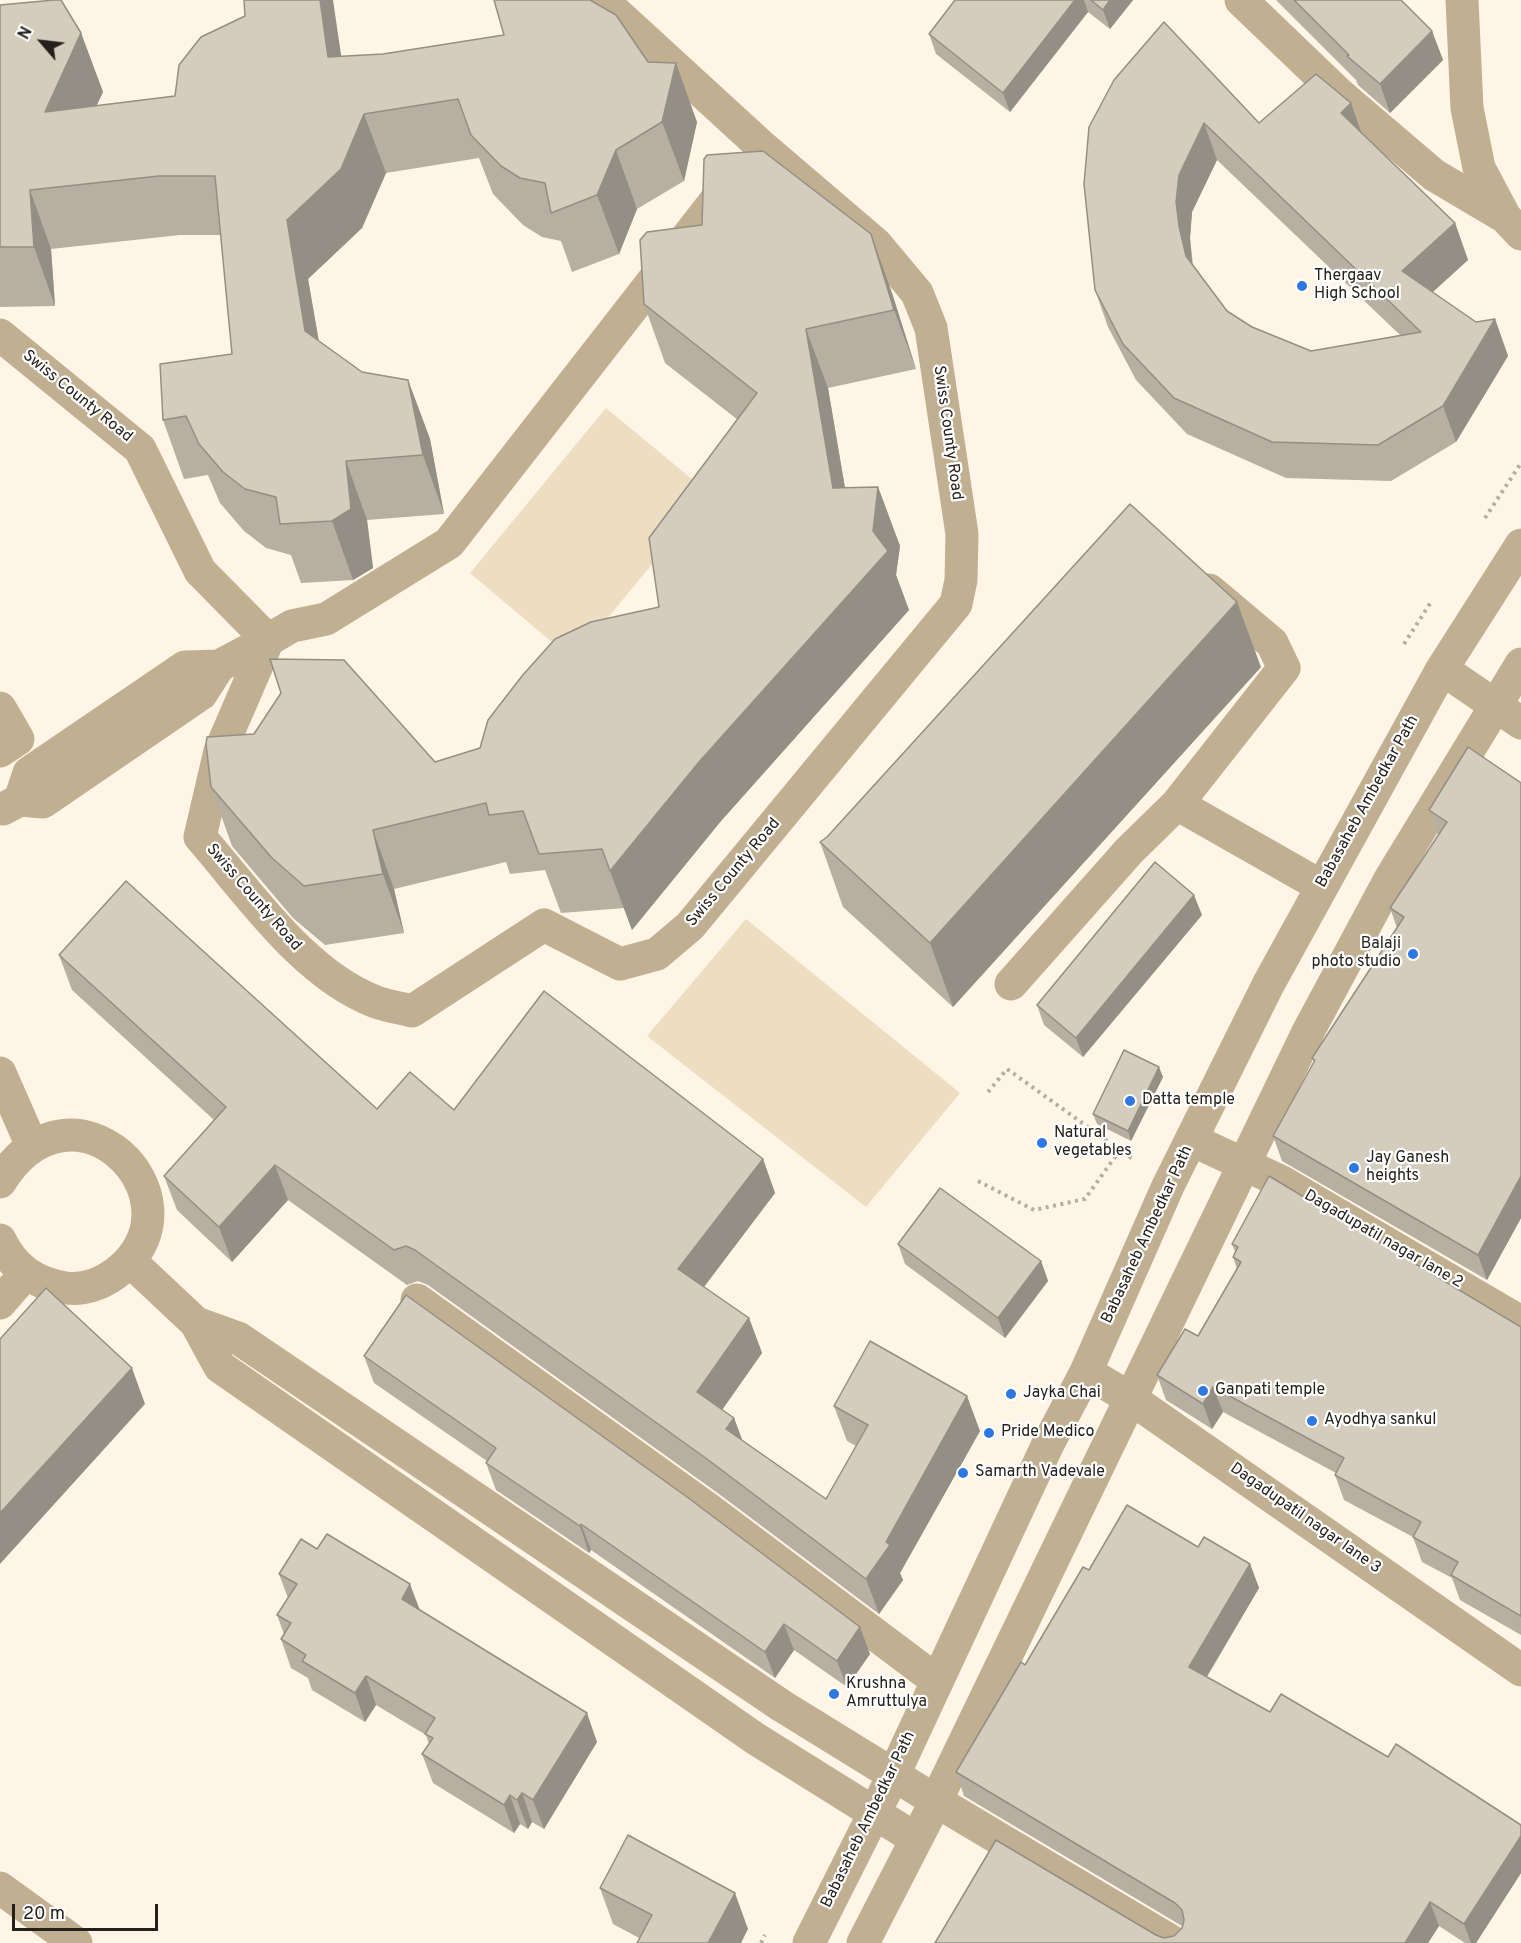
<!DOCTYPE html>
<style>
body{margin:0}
#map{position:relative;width:1521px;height:1943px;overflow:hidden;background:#fff5e6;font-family:Overpass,sans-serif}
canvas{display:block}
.north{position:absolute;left:12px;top:12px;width:60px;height:60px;-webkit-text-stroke:4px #fff;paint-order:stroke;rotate:298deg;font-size:16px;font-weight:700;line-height:24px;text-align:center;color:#24201b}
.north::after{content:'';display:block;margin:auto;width:21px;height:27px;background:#24201b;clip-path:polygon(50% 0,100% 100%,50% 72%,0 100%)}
.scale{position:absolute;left:12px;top:1904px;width:146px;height:27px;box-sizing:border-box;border:3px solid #24201b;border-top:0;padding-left:8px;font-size:18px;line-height:21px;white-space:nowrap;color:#24201b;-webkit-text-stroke:4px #fff;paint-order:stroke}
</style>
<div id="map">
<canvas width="1521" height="1943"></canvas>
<div class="north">N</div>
<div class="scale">20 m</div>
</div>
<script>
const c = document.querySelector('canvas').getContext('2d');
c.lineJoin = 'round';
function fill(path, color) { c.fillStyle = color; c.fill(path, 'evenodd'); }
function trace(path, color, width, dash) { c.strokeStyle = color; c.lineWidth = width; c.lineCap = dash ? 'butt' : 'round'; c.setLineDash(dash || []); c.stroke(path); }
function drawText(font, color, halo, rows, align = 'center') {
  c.font = font + ' Overpass,sans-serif'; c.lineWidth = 4.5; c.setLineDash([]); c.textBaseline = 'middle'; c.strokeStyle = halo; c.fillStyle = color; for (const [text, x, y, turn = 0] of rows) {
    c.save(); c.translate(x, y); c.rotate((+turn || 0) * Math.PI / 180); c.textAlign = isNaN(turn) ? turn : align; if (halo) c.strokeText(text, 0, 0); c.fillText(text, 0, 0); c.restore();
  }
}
const green = new Path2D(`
 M606,408L710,494L573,660L470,573Z
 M746,919L960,1093L866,1207L647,1036Z`);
const path = new Path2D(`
 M1485,518L1521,463
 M1404,644L1431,602
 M988,1092L1007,1069L1134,1160
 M978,1181L1034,1210L1085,1199L1120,1150
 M761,1943L765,1935`);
const minor = new Path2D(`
 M1241,0L1338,93L1434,175L1505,217
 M1462,0L1467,108L1479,168L1505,217L1521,234
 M0,335L140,449L200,571L268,640L292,626L326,619L449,543L731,181
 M1209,590L1272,643L1284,668L1177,804L1321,886
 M1442,669L1521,723
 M0,708L18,739L0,751
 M20,800L29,773L185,667L219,666L268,640L220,751L200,837C249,893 304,975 376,1002C387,1006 400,1008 412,1011L544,925L620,964L657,954L690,926L956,604L961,580L962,534L931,328L917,293L876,244L759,144L602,0
 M3,809L20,800L43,802L201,694L219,666
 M1011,984L1129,851L1177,804
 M0,1073L32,1146
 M1192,1140L1282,1182L1521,1322
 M0,1182C72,1065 205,1195 121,1269C106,1282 85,1291 66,1288C35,1284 13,1268 0,1240
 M130,1261L196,1323L220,1367L756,1739L916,1839
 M417,1300L708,1509L936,1680
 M0,1303L25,1274
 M196,1323L238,1338L782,1706L936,1801L1174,1943
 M1086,1372L1130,1398L1521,1670
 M0,1888L76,1943
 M809,1943L894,1774L1048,1444L1086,1372L1168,1186L1269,983L1442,669L1521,545
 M863,1943L936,1801L1309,1030L1390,879L1521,664`);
const wall = new Path2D(`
 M955,0H1133L1110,29L1088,12L1010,112L936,54L929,34Z
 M1276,0H1401L1432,31L1443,60L1390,113L1358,85L1356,80Z
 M0,5L81,33L103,92L96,106L175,96L245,16L341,56L648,62L697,122L684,181L637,209L619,254L572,272L561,241L542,237L523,225L493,194L479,158L386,173L362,228L308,279L319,341L362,372L408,380L430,439L444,514L367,520L373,568L353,580L301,583L291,555L266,548L244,531L220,503L208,475L184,479L163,420L232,354L221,235H180L51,249L55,306L0,307Z
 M1114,80L1259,123L1361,132L1455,223L1468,260L1433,292L1476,322L1495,319L1508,356L1456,442L1391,481L1286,478L1187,434L1136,380L1108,327L1095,290ZM1217,160L1400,335L1311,351L1252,327L1227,311L1193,265L1190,238L1192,212Z
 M892,293L916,369L828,388L845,488L878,487L900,546L896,575L909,610L721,821L632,930L624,908L561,913L545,870L510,874L506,862L394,889L404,933L325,945L293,918L232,846L211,787L435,762L480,748L659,607L738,420L665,363L644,304Z
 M1261,667L953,1007L843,907L820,842L827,837Z
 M1521,783V1218L1487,1280L1282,1161L1273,1136L1314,1062L1312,1058L1397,928L1390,908L1438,835L1429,810Z
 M1202,915L1083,1057L1044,1025L1037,1005Z
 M59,955L377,1109L454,1110L763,1159L775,1193L704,1287L749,1318L762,1353L722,1410L734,1418L742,1440L826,1499L856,1446L847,1441L834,1406L980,1431L900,1573L903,1580L879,1614L719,1494L428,1285L418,1281L407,1285L288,1200L232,1262L177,1210L164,1176L214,1120L72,990Z
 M1163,1077L1131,1141L1097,1124L1093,1114Z
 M898,1244L1041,1261L1048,1281L1005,1338L905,1264Z
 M1232,1244L1521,1327V1635L1460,1600L1452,1578L1422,1562L1413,1537L1344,1500L1335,1475L1336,1473L1223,1412L1212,1429L1166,1400L1157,1375L1198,1336L1237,1269L1233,1257L1235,1252Z
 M364,1356L870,1654L847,1687L794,1650L775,1678L591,1550L589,1553L496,1490L486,1463L487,1461L374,1383Z
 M1198,1547L1250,1564L1259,1588L1207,1677L1270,1712L1388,1757L1521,1825V1873L1476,1943H1465L1439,1926L1428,1943H935L1156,1935L1164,1938L1174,1936L1182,1928V1926L964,1796L956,1772L1089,1570Z
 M317,1549L419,1610L597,1742L544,1829L532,1822L528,1829L520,1824L514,1833L433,1783L422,1754L429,1744L426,1735L376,1705L365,1722L312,1690L308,1678L291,1668L281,1639L284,1634L277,1615L288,1598L279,1574Z
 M600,1888L748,1929L639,1938L613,1924Z`);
const shadedWall = new Path2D(`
 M320,0H333L350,116L328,57Z
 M1075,0H1084L1088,12L1010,112L1003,93Z
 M1110,0H1133L1110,29L1103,10Z
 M1432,31L1443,60L1390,113L1380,84Z
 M81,33L103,92L66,171L45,112Z
 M676,63L697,122L684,181L662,122Z
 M1351,103L1364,140L1341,113Z
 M364,114L386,173L362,228L308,279L327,390L305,331L287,220Z
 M1204,123L1217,160L1192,212L1190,238L1192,263L1199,292L1186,256L1179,226L1176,202L1179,175Z
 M616,150L637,209L619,254L597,195Z
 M30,190L51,249L55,306L34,247Z
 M1455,223L1468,260L1416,307L1402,271Z
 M871,234L892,293L916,369L894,310Z
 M1495,319L1508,356L1456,442L1443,406Z
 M806,329L828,388L855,547L833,488Z
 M408,380L430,439L444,514L423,455Z
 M346,461L367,520L373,568L353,580L332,521Z
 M878,487L900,546L896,575L909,610L721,821L632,930L610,871L873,531Z
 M1237,602L1261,667L953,1007L930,943Z
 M373,830L394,889L404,933L383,874Z
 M1194,895L1202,915L1083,1057L1076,1038Z
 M1159,1067L1163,1077L1131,1141L1128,1131Z
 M763,1159L775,1193L691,1304L678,1269Z
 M275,1165L288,1200L232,1262L219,1227Z
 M1521,1176V1218L1487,1280L1478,1255Z
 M1041,1261L1048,1281L1005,1338L998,1318Z
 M749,1318L762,1353L710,1427L697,1392Z
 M132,1368L145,1404L0,1564V1513Z
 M1213,1387L1223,1412L1212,1429L1203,1404Z
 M967,1396L980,1431L900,1573L903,1580L879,1614L866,1579Z
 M734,1418L747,1453L726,1429Z
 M581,1524L591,1550L589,1553L580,1526Z
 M1250,1564L1259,1588L1198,1691L1189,1667Z
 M410,1584L421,1613L402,1599Z
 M784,1624L794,1650L775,1678L765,1652Z
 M860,1627L870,1654L847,1687L837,1661Z
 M366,1676L376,1705L365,1722L355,1693Z
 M587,1713L597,1742L544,1829L533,1800Z
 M522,1793L532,1822L528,1829L517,1800Z
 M510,1795L520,1824L514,1833L504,1805Z
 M1521,1836V1873L1476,1943H1471L1464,1924Z
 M735,1893L748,1929L741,1943H708Z
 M1430,1902L1439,1926L1428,1943H1405Z`);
const building = new Path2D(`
 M54,0H61L81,33L45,112L175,96L179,65L201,37L245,16L244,0H320L328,57L383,54L504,35L494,0H590L616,15L648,62L676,63L662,122L616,150L597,195L551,213L545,183L520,178L501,166L471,135L458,99L364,114L341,169L287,220L305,331L362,372L408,380L423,455L346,461L351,509L332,521L280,524L276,497L245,489L223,472L199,444L186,416L163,420L160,364L232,354L215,176H159L30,190L34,247H0V5Z
 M955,0H1075L1003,93L929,34Z
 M1091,0H1110L1103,10Z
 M1294,0H1401L1432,31L1380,84L1347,56L1349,55Z
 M1164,22L1259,123L1316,74L1351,103L1341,113L1455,223L1402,271L1476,322L1495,319L1443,406L1378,445L1272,442L1174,398L1123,344L1095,290L1084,184L1089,127L1114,80ZM1204,123L1421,332L1311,351L1252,327L1227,311L1186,256L1179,226L1176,202L1179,175Z
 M763,151L871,234L894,310L806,329L833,488L878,487L873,531L888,551L699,762L610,871L602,849L539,854L523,811L489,815L486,803L373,830L383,874L304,886L272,858L211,787L206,744L207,737L254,734L281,693L270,659L344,660L435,762L480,748L488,720L522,676L555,639L591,622L659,607L649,538L757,393L644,304L640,240L647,232L702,225L704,159L707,155Z
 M1130,504L1237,602L930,943L820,842L827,837Z
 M1468,747L1521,783V1176L1478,1255L1273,1136L1315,1060L1312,1058L1404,917L1390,908L1447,822L1429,810Z
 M1155,862L1194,895L1076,1038L1037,1005Z
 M126,881L377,1109L410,1072L454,1110L544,991L763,1159L678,1269L749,1318L697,1392L734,1418L726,1429L826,1499L868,1425L834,1406L870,1341L967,1396L886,1542L890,1545L866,1579L707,1459L415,1250L406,1246L394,1250L275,1165L219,1227L164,1176L226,1107L59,955Z
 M1124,1050L1159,1067L1128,1131L1093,1114Z
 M1269,1176L1521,1327V1616L1451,1575L1458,1562L1413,1537L1421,1522L1335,1475L1344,1458L1213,1387L1203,1404L1157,1375L1185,1329L1198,1336L1241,1262L1233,1257L1238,1247L1232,1244Z
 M940,1188L1041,1261L998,1318L898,1244Z
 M46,1288L132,1368L0,1513V1339Z
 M406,1295L687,1497L860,1627L837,1661L784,1624L765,1652L581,1524L580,1526L486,1463L496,1448L364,1356Z
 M1127,1505L1198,1547L1204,1537L1250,1564L1189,1667L1270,1712L1281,1694L1388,1757L1396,1744L1521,1825V1836L1464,1924L1430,1902L1405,1943H935L996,1840L1156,1935L1164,1938L1174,1936L1182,1928L1184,1920L1182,1910L1175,1903L956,1772L1021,1662L1025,1665L1083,1567L1089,1570Z
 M327,1534L410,1584L402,1599L587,1713L533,1800L522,1793L517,1800L510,1795L504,1805L422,1754L433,1738L425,1734L435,1718L366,1676L355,1693L302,1661L306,1655L281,1639L291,1623L277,1615L297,1584L279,1574L301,1539L317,1549Z
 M628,1835L735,1893L708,1943H637L652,1915L600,1888Z`);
const markers = [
 [1302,286,6,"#2e78e4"],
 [1413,954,6,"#2e78e4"],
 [1130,1101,6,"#2e78e4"],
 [1042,1143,6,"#2e78e4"],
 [1354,1168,6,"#2e78e4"],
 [1203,1391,6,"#2e78e4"],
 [1011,1394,6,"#2e78e4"],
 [1312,1421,6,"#2e78e4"],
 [989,1433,6,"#2e78e4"],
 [963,1473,6,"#2e78e4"],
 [834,1694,6,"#2e78e4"]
];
const poiNames = [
 ["Thergaav",1314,277],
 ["High School",1314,295],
 ["Balaji",1401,945,"right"],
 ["photo studio",1401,963,"right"],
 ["Datta temple",1142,1101],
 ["Natural",1054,1134],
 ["vegetables",1054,1152],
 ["Jay Ganesh",1366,1159],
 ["heights",1366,1177],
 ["Ganpati temple",1215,1391],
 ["Jayka Chai",1023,1394],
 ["Ayodhya sankul",1324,1421],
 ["Pride Medico",1001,1433],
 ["Samarth Vadevale",975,1473],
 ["Krushna",846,1685],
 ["Amruttulya",846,1703]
];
const streetNames = [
 ["Swiss County Road",77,397,39],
 ["Swiss County Road",947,433,82],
 ["Babasaheb Ambedkar Path",1368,802,-61],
 ["Swiss County Road",734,873,-50],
 ["Swiss County Road",253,898,49],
 ["Babasaheb Ambedkar Path",1148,1235,-65],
 ["Dagadupatil nagar lane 2",1383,1240,30],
 ["Dagadupatil nagar lane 3",1305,1519,35],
 ["Babasaheb Ambedkar Path",869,1820,-64]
];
fill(green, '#edddc1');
trace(path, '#b5ada2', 4, [3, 4.5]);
trace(minor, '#c1af91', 33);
fill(wall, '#b6afa2');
fill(shadedWall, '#948f84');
fill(building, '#d4ccbc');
trace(building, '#948f84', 1.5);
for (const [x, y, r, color] of markers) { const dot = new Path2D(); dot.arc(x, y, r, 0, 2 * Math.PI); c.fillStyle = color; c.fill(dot); trace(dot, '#fff', 2); }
drawText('16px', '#24201b', '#fff', poiNames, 'left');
drawText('16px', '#24201b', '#fff', streetNames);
</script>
